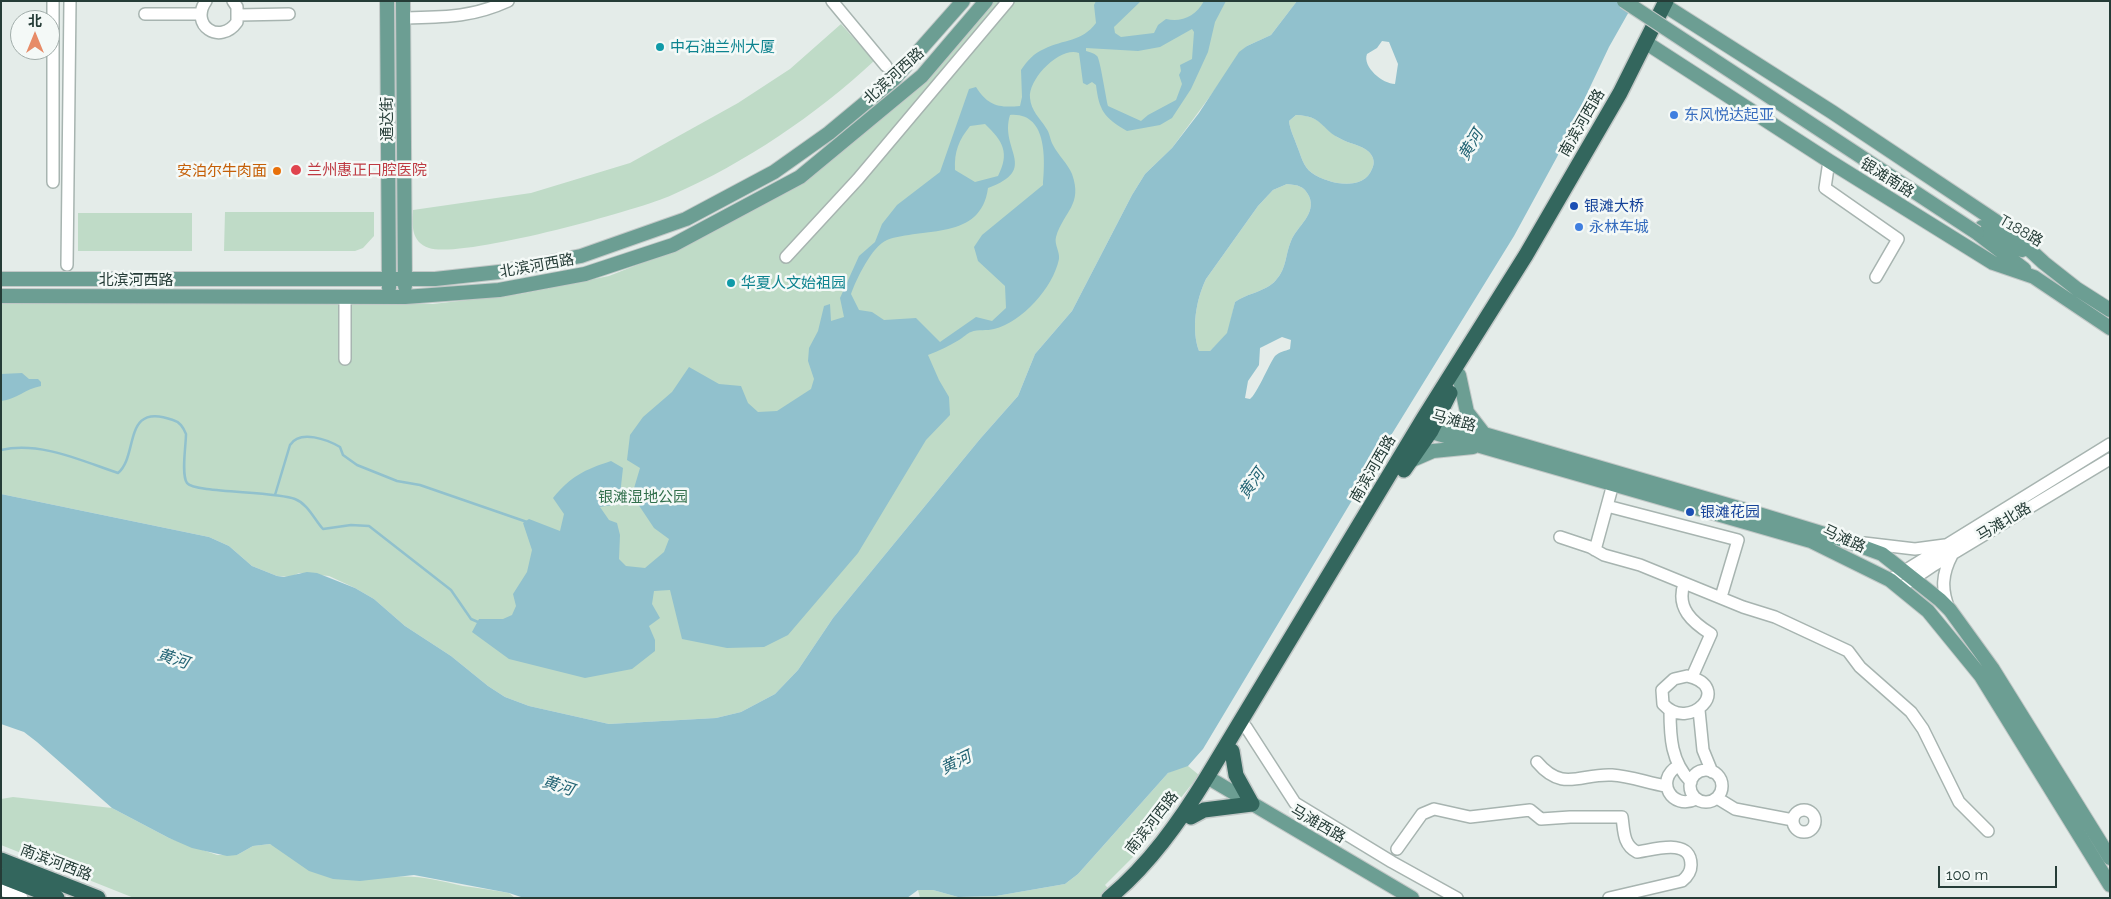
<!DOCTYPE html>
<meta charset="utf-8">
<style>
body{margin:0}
#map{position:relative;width:2111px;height:899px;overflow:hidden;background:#e4ece9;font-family:Raleway,"Noto Sans SC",sans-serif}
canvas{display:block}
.frame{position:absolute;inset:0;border:2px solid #253c37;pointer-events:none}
.north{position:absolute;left:10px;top:10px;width:50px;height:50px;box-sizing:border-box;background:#f4f9f7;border:1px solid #a1adaa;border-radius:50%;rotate:0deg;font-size:14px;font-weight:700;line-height:20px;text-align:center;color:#253c37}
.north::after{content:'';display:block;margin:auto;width:18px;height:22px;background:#e78b67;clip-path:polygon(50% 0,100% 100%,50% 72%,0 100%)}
.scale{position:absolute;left:1938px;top:866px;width:119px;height:22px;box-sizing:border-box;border:2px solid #253c37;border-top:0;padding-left:6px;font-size:15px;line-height:18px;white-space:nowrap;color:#253c37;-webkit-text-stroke:4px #f4f9f7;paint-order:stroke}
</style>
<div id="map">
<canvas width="2111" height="899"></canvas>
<div class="frame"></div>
<div class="north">北</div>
<div class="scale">100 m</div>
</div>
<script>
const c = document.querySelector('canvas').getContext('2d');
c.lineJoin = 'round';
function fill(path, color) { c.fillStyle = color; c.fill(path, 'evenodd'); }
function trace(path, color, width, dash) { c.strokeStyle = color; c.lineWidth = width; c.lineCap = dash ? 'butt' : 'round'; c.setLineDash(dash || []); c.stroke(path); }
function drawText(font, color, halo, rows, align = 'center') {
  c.font = font + ' Raleway,"Noto Sans SC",sans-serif'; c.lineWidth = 5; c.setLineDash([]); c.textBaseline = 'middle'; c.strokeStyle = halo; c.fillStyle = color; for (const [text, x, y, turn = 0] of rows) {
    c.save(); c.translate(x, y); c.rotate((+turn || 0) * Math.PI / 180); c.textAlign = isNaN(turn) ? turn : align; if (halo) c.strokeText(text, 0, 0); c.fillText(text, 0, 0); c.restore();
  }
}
const green = new Path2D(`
 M986,1H1297L1271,35L1247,46L1172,148L1145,174L1132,195L1072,311L1035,354L1018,396L980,439L833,618L798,670L775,694L741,712L716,718L609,724L529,706L505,697L488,686L451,656L405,626L374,599L355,588L329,576L299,573L291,577L277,576L252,566L229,546L209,537L1,494V303L433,304L520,294L609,276L687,245L800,177L922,76Z
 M841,24L874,61C816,115 745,163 672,195C636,211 461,259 429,248C411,242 412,225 413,210L531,193L630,163L738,103L790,69Z
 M1296,115C1324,116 1320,128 1341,139C1350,144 1362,145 1369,152C1374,157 1375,163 1372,169C1363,192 1328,184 1312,173C1303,167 1301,155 1297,146C1294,137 1290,130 1289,121Z
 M1287,184C1298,185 1304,186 1309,196C1317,214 1297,226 1291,241C1285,255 1287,268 1276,280C1266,292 1247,293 1235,302L1228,333L1210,351H1199C1191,329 1196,300 1206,279L1258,206L1273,190Z
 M225,212H374V236L363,248L355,251H224Z
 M78,213H192V251H78Z
 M1181,766H1188L1199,775L1137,853L1105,885L1111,891L1102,898H920L918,890H933L958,897L996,896L1065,884L1078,874L1168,773Z
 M13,797L112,808L169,838L217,855H237L253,846L270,844L394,877C419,875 439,881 463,886C478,888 494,890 509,893L515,898H134L1,845V799Z`);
const water = new Path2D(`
 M1096,1H1141L1114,27L1115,33L1121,37L1154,33L1158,25L1166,19C1181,23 1196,16 1204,1H1226L1215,22L1208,52L1191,89L1172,118L1160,125L1127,131C1104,118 1099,110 1096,85L1092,82L1087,85L1083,83L1079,53C1060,46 1028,79 1030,98C1031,111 1040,118 1046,128C1050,133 1050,140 1053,145C1058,155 1068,164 1072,174C1083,205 1064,211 1056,237C1054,244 1060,252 1059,259C1053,288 1022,322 994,329C987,331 978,329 971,332C967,333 963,338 959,340C949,346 939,351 928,355L939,380L949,397L950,415L926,440L858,553L788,635L764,647L727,648L682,639L670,590L654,591L652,604L660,618L649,626L655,640V651L632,669L585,678L509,659L472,632L479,619H503L512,615L516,606L513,594L527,572L532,550L523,523L529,519L560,531L564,514L553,498C571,476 584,470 611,461L623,468L619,504L600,507L609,520L617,523L620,535L619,559L626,566L645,568L664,552L669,539L654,528L632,495L640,468L627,460L630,435L643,417L672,392L689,367L719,384L741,386L748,403L758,412L777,411L811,389L814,379L808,361L809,348L818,331L824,306L830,304L831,321L844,317L840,298L859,256L875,242L882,224L897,205L940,172L969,89L976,87C988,106 999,108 1020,106L1022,97L1021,70C1027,61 1034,53 1044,49C1064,39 1082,42 1096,23L1094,5ZM1192,29L1194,32L1192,59L1180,65L1181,71L1179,75L1182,84L1176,100L1148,115L1141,121L1108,106C1106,99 1100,58 1097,56C1094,53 1089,52 1086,51V48L1138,51L1160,47ZM1010,115C1048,112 1045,160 1043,185L982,235L974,247L978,261L1005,286L1006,308L992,321L976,317L940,342L916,318L884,320L872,312L859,310L851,294C856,280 872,246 887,240C923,227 981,241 988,188C1040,169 999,150 1010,115ZM985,124C1003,141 1010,153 998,176L975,182L955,170C954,151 959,140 970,126Z
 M1297,1H1635L1609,47L1557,157L1514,236L1390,437L1203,749L1188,766L1168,773L1078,874L1065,884L996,896L958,897L933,890H918L907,898H524L509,893L414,875L360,881L333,879L309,871L270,844L253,846L237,855L227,856L192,848L169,838L112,808L37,742L24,732L1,724V494L209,537L229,546L252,566L277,576L284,577L307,572L317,573L355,588L374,599L405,626L451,656L488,686L505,697L529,706L609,724L716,718L741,712L775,694L798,670L833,618L980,439L1018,396L1035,354L1072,311L1132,195L1145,174L1172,148L1199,113L1239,52L1247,46L1271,35ZM1382,41L1389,42L1398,64L1395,84C1383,84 1362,67 1367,54L1377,48ZM1296,115C1324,116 1320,129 1341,139C1350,144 1362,145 1369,152C1374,157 1375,163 1372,169C1363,192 1328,184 1312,173C1303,167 1301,155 1297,146C1294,137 1290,130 1289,121ZM1287,184C1298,185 1304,186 1309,196C1317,214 1297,226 1291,241C1285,255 1287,268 1276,280C1266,292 1247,293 1235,302L1227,333L1210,351H1199C1191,329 1196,300 1206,279L1258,206L1273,190ZM1282,337L1291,340L1290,349C1285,351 1279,352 1275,356C1268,366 1257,394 1250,399L1245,398L1248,381L1259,365L1260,348Z
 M22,373L29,379H38L41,382V386C25,389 17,399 1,401V374Z`);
const stream = new Path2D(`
 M1,450C40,441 82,461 118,473C139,456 122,401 173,420C180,422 183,427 186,434C186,445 181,475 187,483C194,493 276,491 295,499C308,504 314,519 323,529L351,525L369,526L451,590L471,619L478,622
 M275,495L290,445C300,429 328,440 340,447L343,455L357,465L397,481L420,485L527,522`);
const minor = new Path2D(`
 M206,1C189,25 220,46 237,22V7L233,1
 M832,1L886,66
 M145,14H201
 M238,15L289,14
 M403,18C442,17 471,18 508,1
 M1829,161L1825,188L1898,239L1876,277
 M53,182V1
 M786,257L858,179L1008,1
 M67,265L70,1
 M345,297V359
 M1613,484L1607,506L1738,540L1721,597
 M1560,537L1590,547L1604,555L1640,565L1743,607L1775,617L1848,651L1860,667L1911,712L1923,729L1959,802L1988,831
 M1864,543L1915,549L1945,545
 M1595,550L1607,506
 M1890,580L2110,444
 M1684,584C1676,608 1692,622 1711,634L1692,677
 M1900,588L1934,565L2110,459
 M1949,609C1941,589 1942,574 1952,555
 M1687,676C1735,687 1689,733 1663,704L1662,690L1674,679Z
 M1670,710C1670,737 1671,762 1691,782
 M1699,710L1703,750L1712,772
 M1246,727L1295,803L1392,862L1457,898
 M1537,762C1563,793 1581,773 1612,775C1630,776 1648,783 1666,786
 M1678,766C1654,780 1672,811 1696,799
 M1690 786a16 16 0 1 1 32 0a16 16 0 1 1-32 0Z
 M1717,798L1735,809L1793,820
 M1793 821a11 11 0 1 1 22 0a11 11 0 1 1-22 0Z
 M1397,849L1422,814L1434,809L1470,817L1530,810L1541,819L1570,817H1622C1624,831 1623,845 1637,852C1653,850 1691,837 1691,865C1691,872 1687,877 1682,881L1609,898
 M1,890L22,898`);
const major = new Path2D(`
 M387,1L389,288
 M403,1L405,286
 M1664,5L1832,112L2006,228L2044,263L2077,289L2110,310
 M1645,42L1829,161L1993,263L2034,277L2110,328
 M1982,227L2022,250
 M1977,233L2024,269
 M1,279H435L499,272L581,256L686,219L774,172L829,133L894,79L963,1
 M1,296L405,297L499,290L585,274L673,245L800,177L922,76L986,1
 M1459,375L1467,412L1484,434
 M1426,420L1484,434L1752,512L1844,540L1882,554L1940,600L1950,610L1992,668L2110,858
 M1421,429L1811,541L1890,580L1928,611L1981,676L2110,885
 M1410,461L1433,451L1473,447
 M1207,777L1412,898`);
const highway = new Path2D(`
 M1404,470L1431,431L1450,393
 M1191,817L1204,810L1252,804L1236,775L1232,751
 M1,860L98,898
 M1,876L57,898
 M1109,898C1149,865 1180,821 1207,777L1423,419L1526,255L1620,93L1666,1`);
const majorBridge = new Path2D(`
 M1624,1L1977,233`);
const markers = [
 [660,47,5,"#0f9aa8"],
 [1674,115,5,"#3f7fe0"],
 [296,170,6,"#e0444e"],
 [277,171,5,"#e8710a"],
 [1574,206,5,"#1a4fb4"],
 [1579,227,5,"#3f7fe0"],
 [731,283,5,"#0f9aa8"],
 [1690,512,5,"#1a4fb4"]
];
const cultureNames = [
 ["中石油兰州大厦",670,47],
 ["华夏人文始祖园",741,283]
];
const streetNames = [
 ["北滨河西路",894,76,-42],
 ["通达街",387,119,-90],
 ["南滨河西路",1582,123,-60],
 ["银滩南路",1887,178,32],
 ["T188路",2021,231,30],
 ["北滨河西路",537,266,-10],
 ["北滨河西路",136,280],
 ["马滩路",1454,421,15],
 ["南滨河西路",1373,469,-60],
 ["马滩北路",2004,522,-31],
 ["马滩路",1844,539,25],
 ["南滨河西路",1152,823,-52],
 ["马滩西路",1318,824,30],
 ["南滨河西路",56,863,21]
];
const shopNames = [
 ["东风悦达起亚",1684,115],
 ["永林车城",1589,227]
];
const healthNames = [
 ["兰州惠正口腔医院",307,170]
];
const foodNames = [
 ["安泊尔牛肉面",267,171]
];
const transitNames = [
 ["银滩大桥",1584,206],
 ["银滩花园",1700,512]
];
const parkNames = [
 ["银滩湿地公园",643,497]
];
const waterNames = [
 ["黄河",1471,145,-59],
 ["黄河",1252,484,-55],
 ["黄河",173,659,18],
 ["黄河",956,763,-26],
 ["黄河",558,786,18]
];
fill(green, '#bfdbc7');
fill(water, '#91c1cd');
trace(stream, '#91c1cd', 2.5);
trace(minor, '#a7b4b0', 14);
trace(major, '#c2c8c7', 16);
trace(highway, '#c2c8c7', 18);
trace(minor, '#fff', 11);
trace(major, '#6c9e93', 14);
trace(highway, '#33665d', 15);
trace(majorBridge, '#c2c8c7', 16, []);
trace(majorBridge, '#6c9e93', 14);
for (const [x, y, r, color] of markers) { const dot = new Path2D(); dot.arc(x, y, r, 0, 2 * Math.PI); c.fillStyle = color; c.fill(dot); trace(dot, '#f4f9f7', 2); }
drawText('15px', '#0d838f', '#f4f9f7', cultureNames, 'left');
drawText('15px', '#253c37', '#f4f9f7', streetNames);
drawText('15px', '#366cbe', '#f4f9f7', shopNames, 'left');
drawText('15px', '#be3a42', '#f4f9f7', healthNames, 'left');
drawText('15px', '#c56008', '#f4f9f7', foodNames, 'right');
drawText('15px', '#164399', '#f4f9f7', transitNames, 'left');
drawText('15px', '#32704c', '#f4f9f7', parkNames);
drawText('italic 16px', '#236474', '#f4f9f7', waterNames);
</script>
